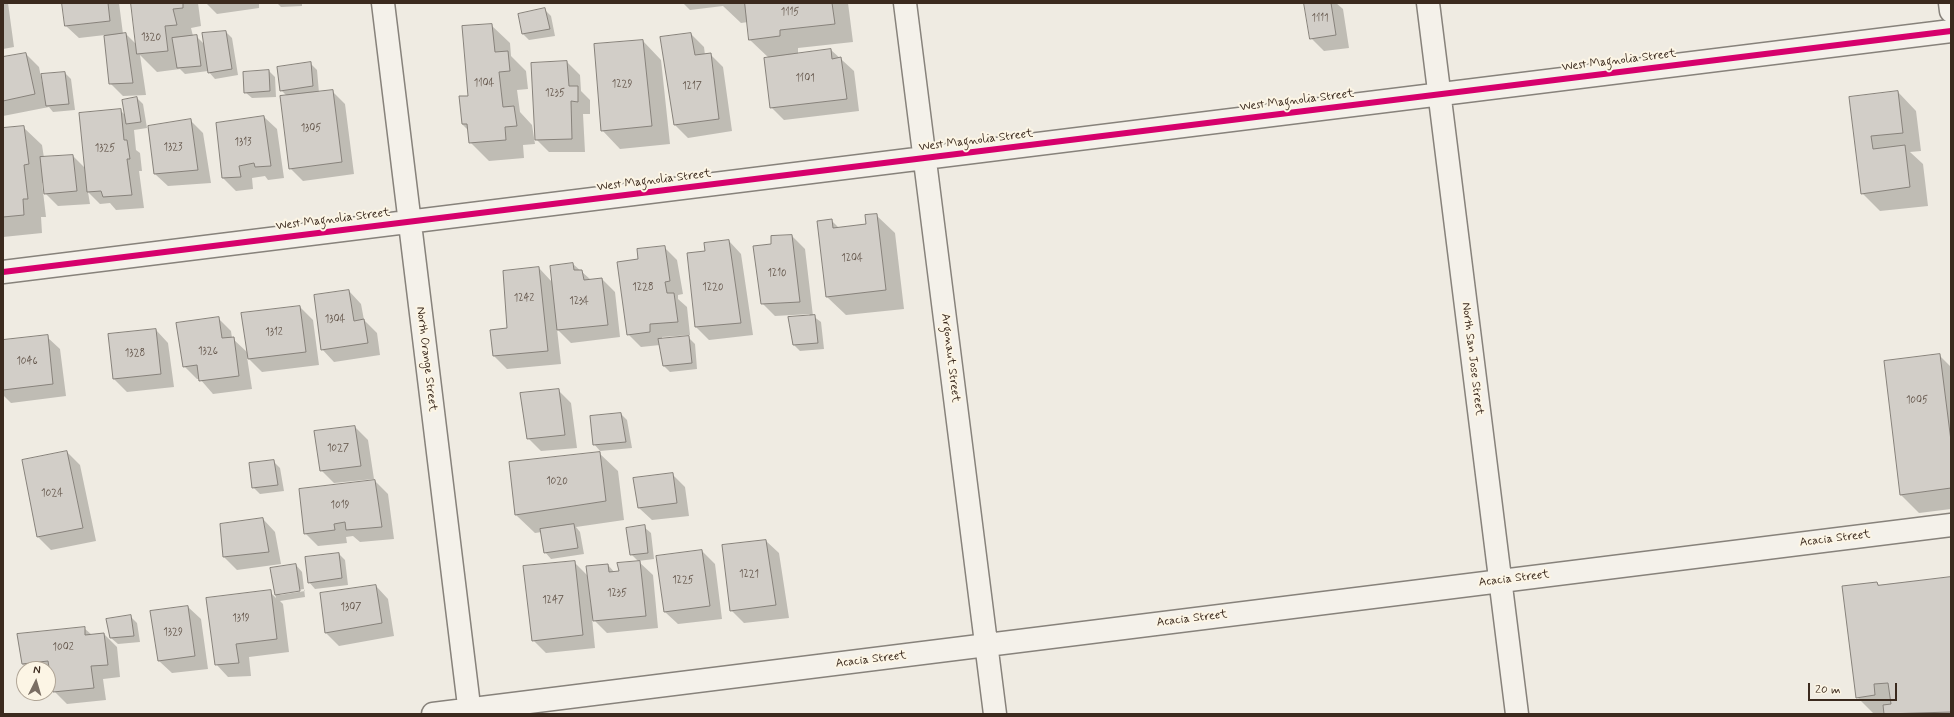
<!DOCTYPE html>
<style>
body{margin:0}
#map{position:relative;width:1954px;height:717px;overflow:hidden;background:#efebe2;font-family:Mynerve,sans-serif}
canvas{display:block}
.frame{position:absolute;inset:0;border:4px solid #3b2a1e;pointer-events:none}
.north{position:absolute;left:16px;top:661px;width:40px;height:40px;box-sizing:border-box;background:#fcf5e5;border:1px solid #afa495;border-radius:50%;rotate:5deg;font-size:11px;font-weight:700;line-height:16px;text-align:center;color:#3b2a1e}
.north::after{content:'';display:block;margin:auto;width:14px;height:18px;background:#7a6e63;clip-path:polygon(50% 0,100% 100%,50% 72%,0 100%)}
.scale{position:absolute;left:1808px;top:683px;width:89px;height:18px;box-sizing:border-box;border:2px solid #3b2a1e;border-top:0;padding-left:5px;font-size:12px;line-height:14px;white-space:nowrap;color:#3b2a1e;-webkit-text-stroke:3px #fcf5e5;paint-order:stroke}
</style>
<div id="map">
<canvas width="1954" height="717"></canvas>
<div class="frame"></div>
<div class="north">N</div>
<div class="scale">20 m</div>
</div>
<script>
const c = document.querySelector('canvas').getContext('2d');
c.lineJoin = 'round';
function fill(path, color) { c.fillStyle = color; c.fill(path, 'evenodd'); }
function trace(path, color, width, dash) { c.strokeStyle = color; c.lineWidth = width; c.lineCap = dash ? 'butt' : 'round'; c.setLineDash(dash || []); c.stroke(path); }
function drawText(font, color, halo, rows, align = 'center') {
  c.font = font + ' Mynerve,sans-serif'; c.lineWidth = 4; c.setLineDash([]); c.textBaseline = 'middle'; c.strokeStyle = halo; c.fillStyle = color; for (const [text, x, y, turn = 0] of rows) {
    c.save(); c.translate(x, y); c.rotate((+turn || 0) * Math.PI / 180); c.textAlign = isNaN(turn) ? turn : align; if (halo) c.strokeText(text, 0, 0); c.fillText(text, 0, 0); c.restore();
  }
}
const shadow = new Path2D(`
 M3,3H8L14,47L3,49Z
 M63,3H119L123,34H126L137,45L132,3H198L201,26L191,28L193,36H196L204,44L226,32L232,38L238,75L215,79L208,71L185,74L180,69L157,72L140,55L146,95L123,96L110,83L105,35L79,38L66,26Z
 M206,3H259V8L217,14Z
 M277,3H302V6L281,7Z
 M683,3H848L853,42L798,48V54L831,50L854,71L859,111L784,120L771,107L769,58L750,40L748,22L741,23L723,6L690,10Z
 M1305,3H1336L1343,9L1349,48L1324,51L1311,38Z
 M544,9L551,16L555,36L529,40L523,34L519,15Z
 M491,25L510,43L511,56L526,71L528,89L517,90L520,112L532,125L535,144L523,145L524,158L489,161L470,142L469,131L462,124Z
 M691,34L704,47L705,55L710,54L723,67L732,131L688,138L675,125Z
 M643,41L661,60L670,144L620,149L602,130Z
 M26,54L39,67L42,82L65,73L71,79L75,110L53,112L49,107L3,116V58Z
 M567,62L580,75L581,91L590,100V114H583L585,152H549L536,139Z
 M310,63L317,70L319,93L332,91L345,104L354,174L303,181L290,168L287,96L281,90Z
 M269,71L275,77L276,97L252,98L245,92Z
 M1898,92L1916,111L1921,151L1910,152L1923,164L1928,206L1880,211L1862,193L1851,98Z
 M137,98L143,104L147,128L134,130L136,150L140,153L142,171H139L144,208L116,210L110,203L100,204L88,192L90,204L58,206L45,193L44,182L42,183L46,217H41L42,233L3,237V129L23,127L42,145L44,158L73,156L85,168L120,110L126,116Z
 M264,117L277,129L284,178L268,180L265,176L252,178L253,189L236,191L223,178L217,123Z
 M190,120L203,133L211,183L168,186L155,174Z
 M876,215L895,233L904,309L846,315L827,297L818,222L831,220L840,229L867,225Z
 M792,236L805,249L813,316L821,322L824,349L800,351L794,345L810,314L775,316L762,303L772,245Z
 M729,241L741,254L753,335L709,340L696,327L688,254L706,252Z
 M664,247L677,260L683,294L678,295V299L687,307L690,335L662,337V340L688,337L695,344L697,369L670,372L664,366L660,345L641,347L628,334L639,260Z
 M573,264L591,280L602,279L615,292L620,337L571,343L557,329L561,364L507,369L494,356L539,268L552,282Z
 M349,291L361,304L364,320L377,333L380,355L334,362L322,349Z
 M300,307L313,320L319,365L262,372L247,357L252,389L213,394L200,379H197L184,366L218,318L231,331L232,338L248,353Z
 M156,330L168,343L174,387L127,392L114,379Z
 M47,337L60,349L66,396L11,403L3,395V341Z
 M1940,356L1951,367V509L1919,513L1900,494Z
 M558,390L571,403L577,448L541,451L528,438Z
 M621,414L627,420L632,448L600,451L594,444Z
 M355,427L368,440L374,479L334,483L321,470Z
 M67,452L80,465L96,541L51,550L38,537L23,461Z
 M599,453L618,471L624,520L576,527L580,532L584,554L551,559L545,552L542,532L535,533L516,515Z
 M274,462L280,468L284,491L260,494L253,487Z
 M672,474L685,487L689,516L652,520L639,508Z
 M375,481L388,494L394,539L360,542L353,536L346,537L347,543L318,546L305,533Z
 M263,519L275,532L281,564L237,570L224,557Z
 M644,527L651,533L654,559L638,561L653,575L658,628L607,633L592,618L595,648L546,653L533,640L574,562L589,577L608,565L615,573L620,572L639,562L631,554Z
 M766,541L779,553L789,618L744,623L731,610Z
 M702,551L715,564L722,619L678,624L665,612Z
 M339,554L345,560L348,585L315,589L309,582Z
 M296,565L302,572L305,597L280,601L283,604L289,652L249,657L251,676L228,677L216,664L270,592L276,598L271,569ZM304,589L305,591L280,595V593Z
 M1951,578V714H1874L1857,697L1877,583L1880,586Z
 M376,586L388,599L394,636L339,646L326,633Z
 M188,607L201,619L208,669L172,673L159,661L152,611Z
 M130,616L137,623L140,642L118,644L111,638Z
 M84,628L92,635L104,634L117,647L120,677L103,679L106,700L67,704L54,691L51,675H48V669H28L22,664Z`);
const building = new Path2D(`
 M62,3H108L110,21L65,26Z
 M131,3H183V8L173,9L177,25L165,26L168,51L137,54Z
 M745,3H832L835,24L780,30V36L749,40Z
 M1304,3H1331L1336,35L1310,39Z
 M545,8L550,29L522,34L518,14Z
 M492,24L495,52L508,51L510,71L499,72L503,107L514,106L517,126L505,127L506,140L469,143L467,124H462L459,96H468L462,26Z
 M226,31L232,69L208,73L202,33Z
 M126,33L133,83L109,84L104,36Z
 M691,33L695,55L711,53L719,119L674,125L660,37Z
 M197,35L201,66L177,68L172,38Z
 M643,40L652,126L601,131L594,44Z
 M831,49L832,59L841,57L847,99L770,108L764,58Z
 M26,53L35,94L3,101V57Z
 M567,61L569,86H578V102L571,101L572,139L535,140L531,63Z
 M311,62L313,86L280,91L277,67Z
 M269,70L270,91L244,93L243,72Z
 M65,72L69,104L46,106L41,74Z
 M333,90L342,162L289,169L280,96Z
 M1898,91L1903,133L1871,136L1873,149L1905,145L1910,187L1861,194L1849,97Z
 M137,97L141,122L126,124L122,100Z
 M121,109L124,140H127L130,159H127L132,195L103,197L101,191L87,192L79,113Z
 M264,116L271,166L255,167L254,163L239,166L241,177L222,178L216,123Z
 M191,119L198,170L154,174L148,126Z
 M24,126L29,164L24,165L28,199H23L24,215L3,217V128Z
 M73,155L77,191L44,194L40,157Z
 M877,214L886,290L826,297L817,221L832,219L833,228L866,224L865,215Z
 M792,235L800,302L761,304L753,246L771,244V236Z
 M729,240L741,323L695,327L687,253L705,251L704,243Z
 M665,246L670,281L665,282L667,293H674L678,322L650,324V332L627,335L617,262L638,259L637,249Z
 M573,263L574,270H582L584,280L602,278L608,325L557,330L550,266Z
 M539,267L548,351L493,356L490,330L507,328L503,271Z
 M349,290L354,321L364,319L368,343L321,350L314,295Z
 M300,306L306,352L248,359L241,313Z
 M815,315L818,343L793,345L788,317Z
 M219,317L222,338L234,337L239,376L199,381L197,365L183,367L176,323Z
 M156,329L161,374L113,379L108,334Z
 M48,335L53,384L3,390V340Z
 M689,336L692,363L663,366L658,339Z
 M1940,354L1951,441V488L1900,495L1884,361Z
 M559,389L565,435L527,439L520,393Z
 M621,413L626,442L593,445L590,416Z
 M355,426L361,466L320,471L314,431Z
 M67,451L83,528L37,537L22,460Z
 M600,452L606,501L515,515L509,462Z
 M274,460L278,485L252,488L249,463Z
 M673,473L677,503L638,508L633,478Z
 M375,480L382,527L346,530L345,522L334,524L335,530L304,534L299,489Z
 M263,518L269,552L223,557L220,524Z
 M574,524L578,548L544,553L540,529Z
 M645,525L648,553L630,555L626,528Z
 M766,540L776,605L730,611L722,545Z
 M702,550L710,606L664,612L656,556Z
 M339,553L342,578L308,583L305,557Z
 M575,561L583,635L532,641L523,566Z
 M640,561L646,616L593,621L586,566L608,564L609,572L619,571L617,563Z
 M296,564L300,591L275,595L270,568Z
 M1951,577V712L1884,714L1883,705L1891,704L1888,683L1874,684L1875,695L1856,698L1842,586L1877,582L1878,585Z
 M376,585L382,623L325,633L320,593Z
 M271,590L277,639L236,644L239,663L215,665L206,598Z
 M188,606L195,656L158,661L150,611Z
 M131,615L134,636L110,638L106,619Z
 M85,627V635L104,633L108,665L91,666L94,688L53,692L48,661L22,664L17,634Z`);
const minor = new Path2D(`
 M383,3L470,714
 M905,3L995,714
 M1428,3L1517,714
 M1950,3L1951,11
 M3,272L1951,31
 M433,714L1951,525`);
const cycleway = new Path2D(`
 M3,272L1951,31`);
const numberNames = [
 ["1115",790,13],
 ["1111",1320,19],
 ["1320",151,38],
 ["1101",805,79],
 ["1104",484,84],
 ["1229",622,85],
 ["1217",692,87],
 ["1235",555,94],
 ["1305",311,129],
 ["1313",243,143],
 ["1323",173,148],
 ["1325",105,149],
 ["1204",852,259],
 ["1210",777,274],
 ["1228",643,288],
 ["1220",713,288],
 ["1242",524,299],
 ["1234",579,302],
 ["1304",335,320],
 ["1312",274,333],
 ["1326",208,352],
 ["1328",135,354],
 ["1046",27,362],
 ["1005",1917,401],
 ["1027",338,449],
 ["1020",557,482],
 ["1024",52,494],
 ["1019",340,506],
 ["1221",749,575],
 ["1225",683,581],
 ["1235",617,594],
 ["1247",553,601],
 ["1307",351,608],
 ["1319",241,619],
 ["1329",173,633],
 ["1002",63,648]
];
const streetNames = [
 ["West Magnolia Street",1619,61,-7],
 ["West Magnolia Street",1297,101,-7],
 ["West Magnolia Street",976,141,-7],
 ["West Magnolia Street",654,181,-7],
 ["West Magnolia Street",333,220,-7],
 ["Argonaut Street",950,358,83],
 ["North Orange Street",426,359,83],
 ["North San Jose Street",1472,359,83],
 ["Acacia Street",1835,539,-7],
 ["Acacia Street",1514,579,-7],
 ["Acacia Street",1192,619,-7],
 ["Acacia Street",871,660,-7]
];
fill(shadow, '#0003');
fill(building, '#d2cec8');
trace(building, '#87827b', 1);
trace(minor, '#87827b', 25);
trace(minor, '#f4f1ea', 22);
trace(cycleway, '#d6006c', 6);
drawText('10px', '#615348', null, numberNames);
drawText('12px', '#3b2a1e', '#fcf5e5', streetNames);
</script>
